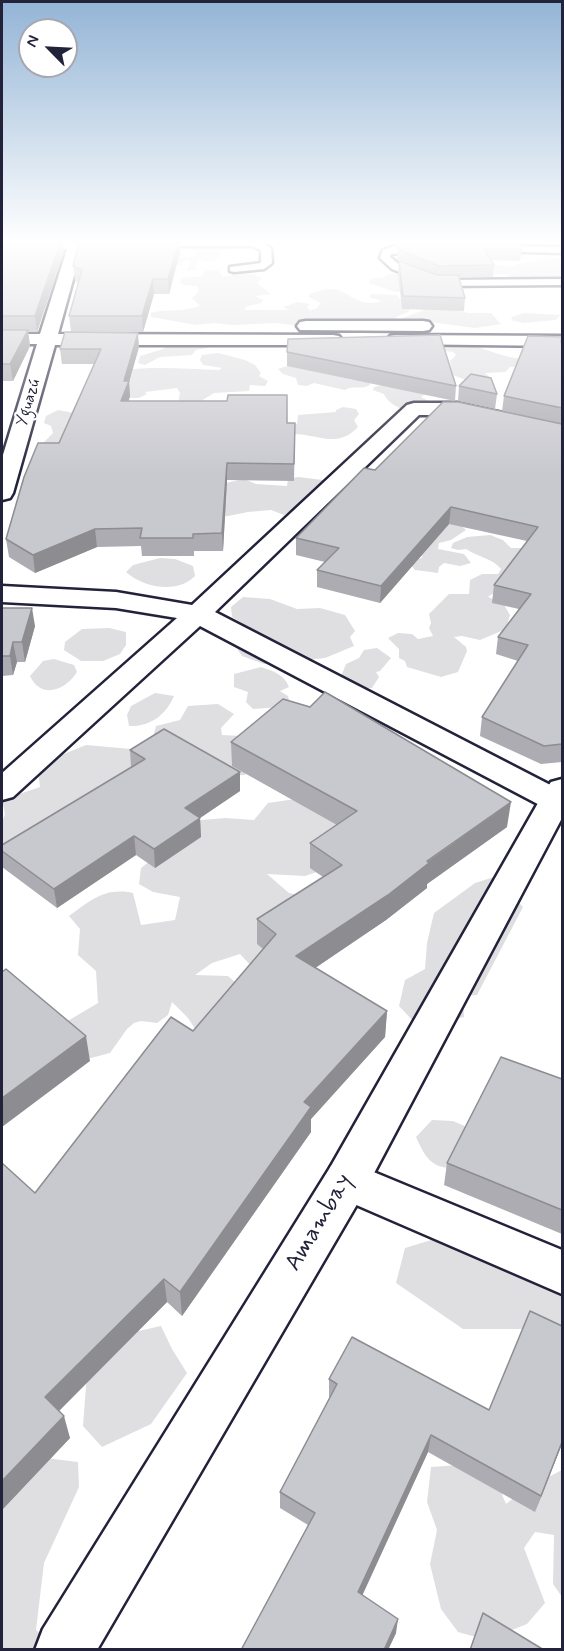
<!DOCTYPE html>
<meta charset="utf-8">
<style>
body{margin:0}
#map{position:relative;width:564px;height:1651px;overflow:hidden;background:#fff;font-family:Mynerve,sans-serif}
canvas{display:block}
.frame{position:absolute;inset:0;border:3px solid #22223b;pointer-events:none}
.north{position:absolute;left:18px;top:18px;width:60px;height:60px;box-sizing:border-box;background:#fff;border:2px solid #a7a7b1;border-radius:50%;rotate:294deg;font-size:16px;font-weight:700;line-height:24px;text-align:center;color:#22223b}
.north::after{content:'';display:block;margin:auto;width:21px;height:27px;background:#22223b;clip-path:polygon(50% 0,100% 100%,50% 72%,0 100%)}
</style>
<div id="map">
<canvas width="564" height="1651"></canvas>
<div class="frame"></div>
<div class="north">N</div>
</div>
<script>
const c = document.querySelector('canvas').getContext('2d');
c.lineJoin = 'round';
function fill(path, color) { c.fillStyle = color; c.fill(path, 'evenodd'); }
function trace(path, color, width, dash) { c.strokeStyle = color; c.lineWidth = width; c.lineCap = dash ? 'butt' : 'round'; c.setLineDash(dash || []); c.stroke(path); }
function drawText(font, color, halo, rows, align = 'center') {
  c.font = font + ' Mynerve,sans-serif'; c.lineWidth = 4.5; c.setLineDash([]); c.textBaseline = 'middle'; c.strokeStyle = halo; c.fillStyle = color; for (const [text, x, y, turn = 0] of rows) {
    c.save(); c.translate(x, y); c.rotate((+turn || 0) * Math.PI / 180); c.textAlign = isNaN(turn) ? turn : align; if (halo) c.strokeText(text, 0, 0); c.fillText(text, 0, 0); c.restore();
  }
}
const green = new Path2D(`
 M214,243H221L227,248L214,261L202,262L201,259H197V264L194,267L198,269L187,271L190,262L187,259L181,262L182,265L170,264L178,252L183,254L180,258L196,256L197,254L192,248Z
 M550,259H562V272L555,281L515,279L505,274L487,275L477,279L466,277L487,264L511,267L517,264Z
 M213,270L219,271L223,277C235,274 251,270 262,279L257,283L271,294L255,296L263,300L261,303L245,307V310H288L283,307L298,302L310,304L307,307L309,310L316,309L321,303L309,297V294C316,291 325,289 333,289C348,290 358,309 381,301L369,297L371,294L397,295L402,302L412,307L408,312L396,317L398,324L316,328L276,323L233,325L214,323L196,325L151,317V313C167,308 182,313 200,306L192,298L199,291L197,286L184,285L180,283L182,278L203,276L204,271Z
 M387,274H401L413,292H395L369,283L370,279L384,277Z
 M430,308H450L468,313H491L501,324L475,328L423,321L404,322L403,318Z
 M524,313L560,315L556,320L524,323L513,321L511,317Z
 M210,343L211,347L196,350L192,355L160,357L145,365L138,363L140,356L163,349L167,345Z
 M433,343C445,345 456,342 466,344C477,346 512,360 520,358L526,366L510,367L505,372L485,373L492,379C480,386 465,380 453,375L450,361L456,355L453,352L445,351Z
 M218,353L245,360L255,365L261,373L259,376L268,381L265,386L250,385L249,391L214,393L201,401L178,404L180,393L177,388L145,392L147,394L139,398H116L125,370C153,366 190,369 219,370L222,368L203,365L200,360L202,355Z
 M290,365L349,379L370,382V385C361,390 353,385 345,390L314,383L307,386L298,385L296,378L283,374L278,369Z
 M399,381L427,393L421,397L434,404C430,406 426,409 421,410C409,414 389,406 384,394L373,390L374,387Z
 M343,407L356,409L359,414L354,420L358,427C336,450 317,433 292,434L285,428L297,424L298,415L336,412V410Z
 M58,410L85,415L122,441L42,444L53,433L51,426L44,423L46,416Z
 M298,477L323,480L321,486L330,483L350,486L332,509C315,500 299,506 284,515L271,510L248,512L223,517L221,484L244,479L256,484L287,486L288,479Z
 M398,516L455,520L466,530L451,540L439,543L438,549L464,554L471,563L460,566L444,563L439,567L438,573L415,570L409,563L423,557L419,555Z
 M490,535L503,540L511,548H522L530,551L508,590L492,594L488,597L503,603L510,615L506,629L480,640L462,636L454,637L466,647L467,651L458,672L441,677L407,667L405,661L399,658V649L388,638L398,633L412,634L418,639L433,636L429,628L431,623L429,614L449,594H469L470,580L482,574H498L501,569C492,558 478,557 466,549L458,550L451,548L453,543L467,537Z
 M160,558L175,559L193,566L195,576C177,594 144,588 126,572L133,565Z
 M243,597L270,599L297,609L320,608L345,615L355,631L350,637L354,646L325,658L264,664L242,656L236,647L246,632L242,623L232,617L231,607Z
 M109,628L126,632V645L120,654L103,661H81L64,650L65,642L82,629Z
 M377,648L391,658L380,671L376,672L379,677L372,688L356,689L346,684L342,674L346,664L359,658L364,650Z
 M54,659L74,665L77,672C66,690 41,700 30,676L43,661Z
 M261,667C273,671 284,674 289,687L280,691L288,696L289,700L281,707L253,709L246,702L248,692L234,687V674Z
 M155,693L174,696C166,715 150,727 129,726L127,715L131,706Z
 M218,704L234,714L221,728L222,735L242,736L256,761L245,775L204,777L153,737L156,726L180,720L188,706Z
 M86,745L131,749L151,765L2,846V822L5,814L2,800L40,787L38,771L59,756Z
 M302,798L356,810L331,867L305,876L267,874L289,893L303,896L252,967L240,954L212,963L195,975L228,976L247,993L205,1044L188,1018L172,1002L168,1015L157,1023L141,1021L134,1023L127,1029L110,1053L91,1058L66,1055V1022L98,1003L96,971L78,955L80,929L69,916C91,900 105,887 133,893L141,925L175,920L180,897L153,892L139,884L141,868L156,856L189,821L226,818L254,820L268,803Z
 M506,867L509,892L523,907L477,995L463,996L464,1017L442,1023H415L399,1006L405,980L425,969L427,943L434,913L475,883L494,877L498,868Z
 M432,1120L453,1121L467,1127L462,1168C434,1170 427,1162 416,1137Z
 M451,1234L512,1273L562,1288V1358L525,1329H463L396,1283L405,1248Z
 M161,1326L172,1349L187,1373L151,1424L102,1447L83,1426L88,1360L116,1336Z
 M38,1457L78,1462L79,1487L44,1563L36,1630L54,1645L53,1649L2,1650V1486Z
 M489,1463L506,1504L525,1489L562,1470V1597L553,1584L554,1535L535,1532L524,1548L545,1603L527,1624L487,1640L458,1632L441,1609L430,1564L437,1530L427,1502L431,1467Z`);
const service = new Path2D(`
 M2,243H74L79,246L74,249H2Z
 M148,243H261L271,248L272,263L264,269L234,272L230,271V267L261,263V250L252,246H153Z
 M424,245L429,248L427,250L391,254L390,257L400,265L438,280L562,279V285L437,286L392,269L380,258L383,250L395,246Z
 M494,246L562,247V253L491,251V247Z`);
const minor = new Path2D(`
 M69,243H83L58,334L333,335L339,336L342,340L339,344L333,345H55L13,493L10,498L2,500V458L37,344H2V334H40Z
 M306,321H423L429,322L432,326L429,330L423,331L300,330L297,326L300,322Z
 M396,335L562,336V346L390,344L387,340L390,336Z
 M414,403H457L562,426V438L457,415H419L215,612L562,791V814L551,811L200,626L13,797L2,800V773L177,618L116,608L2,602V586L116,592L192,605L407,405Z
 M347,1161L562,1250V1294L331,1194L325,1180L331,1166Z`);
const tertiary = new Path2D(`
 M562,779V818L363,1194L97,1650H35L43,1629L331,1166L546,789L551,782Z`);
const wall = new Path2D(`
 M2,243L64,251L37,332H28L30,346L13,381H2Z
 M395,243H515L522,249L520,261L491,260L494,265L493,277L459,278L465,298L464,311L402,309L398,274L399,261L397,260V245H395Z
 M181,248L169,294H154L143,332H71L69,316L79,283L75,281L73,266Z
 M562,337V762L541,764L480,736L482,717L518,661L496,654L498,637L519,609L492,603L494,585L527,541L449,524L380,603L317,587V570L325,562L296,555V538L375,470L562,424L502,411L504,396Z
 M139,347L129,382L130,396L129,401L287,423H295L294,481L227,480L223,551H194V556H142L141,546L97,547L35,573L9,557L6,539L59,443L94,364H62L60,349Z
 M287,352L456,386L455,401L287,366Z
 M459,386L497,394L495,409L458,401Z
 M2,608L35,626L25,662H17L13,675L2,676Z
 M231,742L507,827L427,884V888L386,920L315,968L387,1011L385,1037L311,1119V1132L182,1316L167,1302L59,1411L70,1438L2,1510V1163L35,1193L193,1031L263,949L257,944V919L323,877L310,868V843L337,825L232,766Z
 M130,750L240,772V791L200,818L201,837L155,868L136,855L57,908L2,867V845L131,767Z
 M562,1079V1234L444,1185L447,1163Z
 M329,1379L489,1410L562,1444L535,1512L428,1452L362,1595L396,1633L388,1650H241L308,1525L280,1508V1492L330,1398L329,1397Z`);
const shadedWall = new Path2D(`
 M60,243H63L64,251L37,332L35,316Z
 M178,243H181V248L169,294L168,279Z
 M153,279L154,294L143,332L142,316Z
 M28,330L30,346L13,381L10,364Z
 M138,333L139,347L129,382L130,396L122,417L121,401L124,381Z
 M227,463V480L223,551L222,533Z
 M451,507L449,524L380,603L381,586Z
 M95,529L97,547L35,573L33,555Z
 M32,608L35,626L25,662L22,642Z
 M13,642L17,662L13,675L10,656Z
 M240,772V791L200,818L201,837L155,868L154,849L185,808Z
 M511,802L507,827L427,884V888L386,920L296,981V956Z
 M134,836L136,855L57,908L54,889Z
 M387,1011L385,1037L311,1119V1132L182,1316L180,1292L304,1102Z
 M86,1036L90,1061L2,1127V1098Z
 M164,1279L167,1302L51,1419L45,1397Z
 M64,1416L70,1438L2,1510V1481Z
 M431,1435L428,1452L357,1607L358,1592Z
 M562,1442V1444L535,1512L541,1496Z
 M398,1619L396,1633L388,1650H384Z`);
const building = new Path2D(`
 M2,243H60L35,316H2Z
 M79,243H178L168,279H153L142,316H69L82,270L73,266Z
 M403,243H520L522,249H484L494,265L439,266L402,251L397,248V244Z
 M399,261L437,275H458L465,298L403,296Z
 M2,330H28L10,364H2Z
 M65,332L138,333L124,381H129L121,401H227L228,395H287V423H295L294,464L227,463L222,533L193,534V538H140L142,528L95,529L33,555L6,539L24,477L38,443H59L101,349H60Z
 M440,335L456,386L287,352L288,339Z
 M528,336L562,337L561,342L562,343V408L504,396Z
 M471,374L491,378L497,394L459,386Z
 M443,402H458L562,424V744L544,746L482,717L528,645L498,637L531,594L494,585L538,527L451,507L381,586L317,570L339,548L296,538L364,468L375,470Z
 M2,608H32L22,642H13L10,656H2Z
 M325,692L511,802L427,861L429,863L388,895L296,956L387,1011L304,1102L311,1107L180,1292L164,1279L45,1397L64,1416L2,1481V1163L35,1193L171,1017L193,1031L276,934L257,919L342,865L310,843L357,811L231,742L283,699L310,707Z
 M164,729L240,772L185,808L200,818L154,849L134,836L54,889L2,851V845L145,759L130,750Z
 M6,969L86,1036L2,1098V972Z
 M501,1057L562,1079V1210L447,1163Z
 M530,1311L562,1326V1442L541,1496L431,1435L358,1592L398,1619L384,1650H241L315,1513L280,1492L337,1384L329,1379L352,1337L489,1410Z
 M483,1613L544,1650H470Z`);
const farStreetnames = [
 ["Yguazú",29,403,-73]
];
const nearStreetnames = [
 ["Amambay",320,1223,-59]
];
fill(green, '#dfdfe2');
trace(service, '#22223b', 5);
trace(minor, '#22223b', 5);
trace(tertiary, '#22223b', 5);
fill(service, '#fff');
fill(minor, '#fff');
fill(tertiary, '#fff');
fill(wall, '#acacb2');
fill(shadedWall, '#8c8c91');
fill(building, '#c8c8cf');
trace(building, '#8c8c91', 1.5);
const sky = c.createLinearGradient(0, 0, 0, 474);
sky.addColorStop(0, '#93b4d6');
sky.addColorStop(0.51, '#fff');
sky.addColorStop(1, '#ffffff00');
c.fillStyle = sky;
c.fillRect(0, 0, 564, 474);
drawText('16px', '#22223b', '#fff', farStreetnames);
drawText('24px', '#22223b', '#fff', nearStreetnames);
</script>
